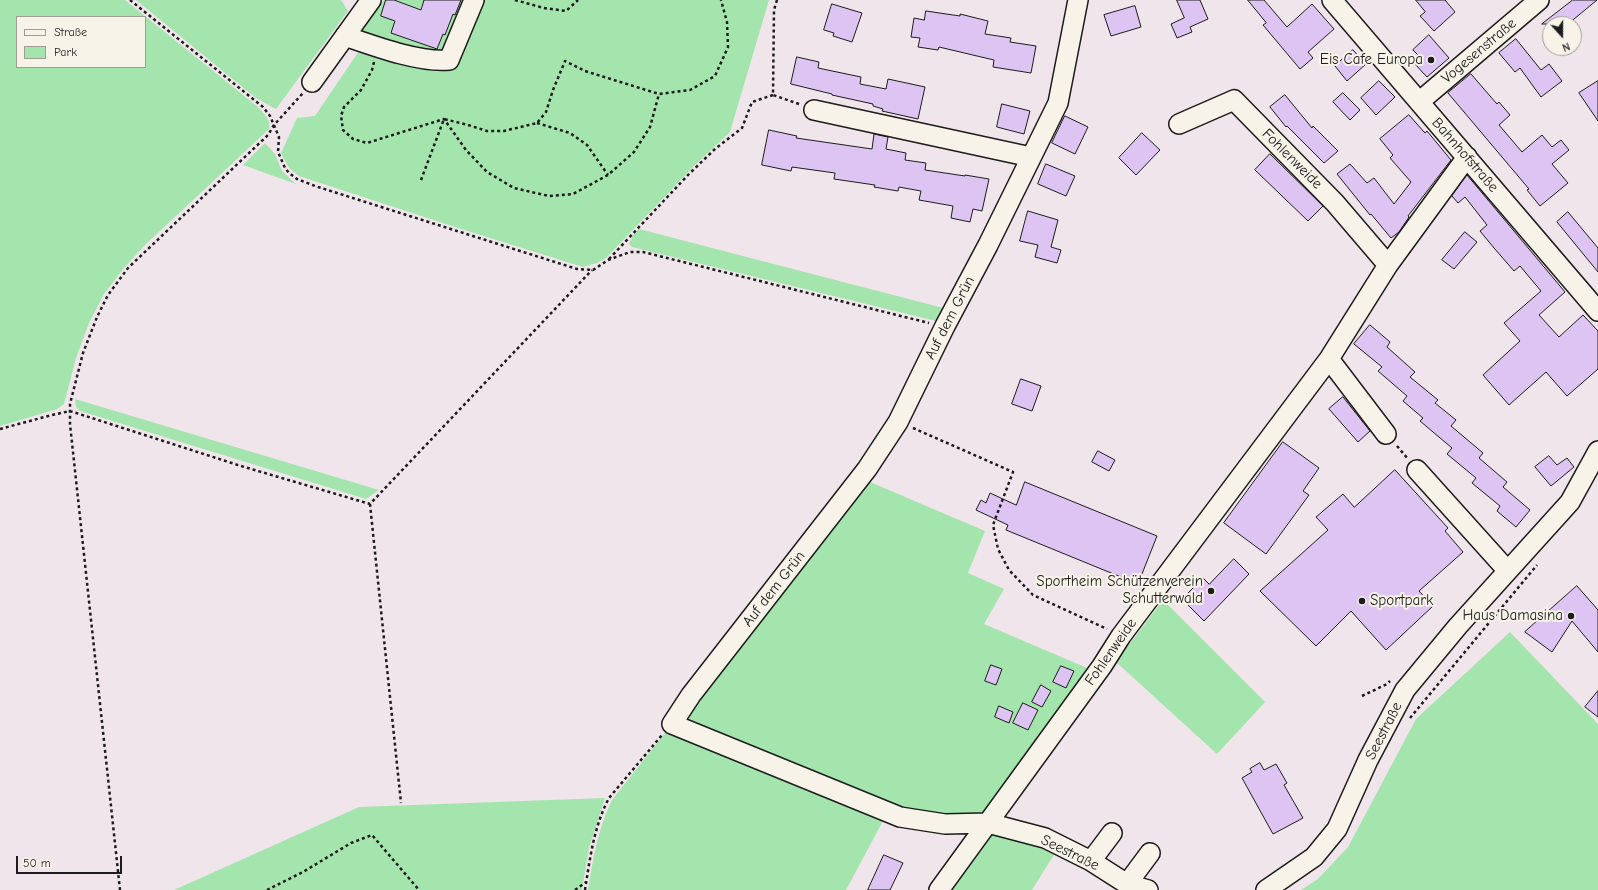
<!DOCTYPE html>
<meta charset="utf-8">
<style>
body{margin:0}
#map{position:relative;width:1598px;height:890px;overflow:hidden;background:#f0e5eb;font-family:"Comic Neue",sans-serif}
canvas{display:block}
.legend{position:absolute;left:16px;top:16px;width:130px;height:52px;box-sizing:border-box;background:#f7f3e8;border:1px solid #9f9d96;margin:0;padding:5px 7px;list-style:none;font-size:12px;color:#1c1c1c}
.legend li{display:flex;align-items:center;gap:8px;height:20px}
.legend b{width:20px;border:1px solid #9f9d96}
.north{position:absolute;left:1542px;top:16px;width:40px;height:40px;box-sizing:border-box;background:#f7f3e8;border:1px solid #9f9d96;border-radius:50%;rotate:159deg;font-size:11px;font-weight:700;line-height:16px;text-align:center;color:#1c1c1c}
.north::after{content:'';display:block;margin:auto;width:14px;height:18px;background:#1c1c1c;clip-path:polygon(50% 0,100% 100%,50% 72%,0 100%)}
.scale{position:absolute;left:16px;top:856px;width:106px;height:18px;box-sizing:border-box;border:2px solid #1c1c1c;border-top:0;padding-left:5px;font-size:12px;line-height:14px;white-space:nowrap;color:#1c1c1c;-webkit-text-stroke:3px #f7f3e8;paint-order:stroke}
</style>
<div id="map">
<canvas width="1598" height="890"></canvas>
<ul class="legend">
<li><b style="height:5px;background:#f7f3e8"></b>Straße</li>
<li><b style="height:11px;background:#a4e5ae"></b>Park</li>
</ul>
<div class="north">N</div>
<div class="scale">50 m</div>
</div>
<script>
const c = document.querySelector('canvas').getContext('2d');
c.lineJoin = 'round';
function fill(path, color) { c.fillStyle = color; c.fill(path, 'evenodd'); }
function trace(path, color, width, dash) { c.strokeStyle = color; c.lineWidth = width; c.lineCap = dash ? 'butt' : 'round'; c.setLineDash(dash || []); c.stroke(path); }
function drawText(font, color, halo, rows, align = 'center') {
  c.font = font + ' "Comic Neue",sans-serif'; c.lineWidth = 4; c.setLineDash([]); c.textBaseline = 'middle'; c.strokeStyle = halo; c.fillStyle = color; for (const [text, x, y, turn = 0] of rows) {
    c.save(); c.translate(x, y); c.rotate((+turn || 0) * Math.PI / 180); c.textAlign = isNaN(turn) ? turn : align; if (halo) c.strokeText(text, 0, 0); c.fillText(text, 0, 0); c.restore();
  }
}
const green = new Path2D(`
 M0,0H125L258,107C264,114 271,119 269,129L146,244L124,268L104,294L89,323L76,358L64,404L57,409L0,426ZM17,17H145V67H17Z
 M136,0H341L348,11L276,109L256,98Z
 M384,0H769L730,132L694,166L606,258L597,263L583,267L455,227L299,176L289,168L281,153L297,118L315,116L365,42L360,28Z
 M265,143L275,154L282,171L296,184L243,165Z
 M639,229L951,310L940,322L932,320L632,247L629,244L633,235Z
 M75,399L379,490L366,499L80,411L76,407Z
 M863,479L985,531L968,573L1004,589L984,624L1094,671L984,819L902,812L690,724L688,711Z
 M1163,600L1265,702L1217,754L1116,662Z
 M1510,632L1598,724V890H1301L1318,879L1348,847L1416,719Z
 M671,730L885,817L846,890H588C593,859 598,828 612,800L665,733Z
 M605,798L589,848L582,890H174L359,807Z
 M993,831L1030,839L1055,853L1032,890H944Z`);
const building = new Path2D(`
 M386,0H394L421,10L424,0H461L455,15L453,14L445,35L443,34L437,49L391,33L395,21L381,16Z
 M1177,0H1200L1208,19L1190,27L1192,32L1177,38L1171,24L1184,18Z
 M1248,0H1264L1287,27L1312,4L1334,29L1308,52L1313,58L1300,69L1263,25L1266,23Z
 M1416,0H1445L1455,12L1434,31L1420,16L1425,12Z
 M1573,0H1597L1568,24H1542Z
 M832,4L862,13L852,42L833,36L834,33L824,30Z
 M1135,6L1141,27L1111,36L1104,15Z
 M926,11L960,16V14L988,21L985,34L1011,38L1010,42L1036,46L1031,73L993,67L994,60L939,47L938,50L918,47L920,38L911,37L914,18L924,20Z
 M1429,35L1449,58L1427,77L1414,63L1420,57L1413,50Z
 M1516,39L1541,70L1549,64L1562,81L1541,97L1520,68L1515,72L1499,53Z
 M1353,50L1366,64L1347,81L1335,66Z
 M797,57L819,62L818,68L861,77L860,84L886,89L888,79L925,87L918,119L882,111L883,109L873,106V104L832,95V94L791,84Z
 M1471,74L1497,104L1499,102L1510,115L1499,125L1522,152L1542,135L1552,147L1561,140L1569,150L1552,164L1568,183L1540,206L1527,190L1529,189L1448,93Z
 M1379,81L1395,97L1376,115L1361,98Z
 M1598,81V121L1579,93Z
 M1343,93L1360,110L1350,120L1333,102Z
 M1285,95L1312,128L1313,126L1338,151L1324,163L1287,126L1286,127L1270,107Z
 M1002,104L1030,111L1024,134L997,127Z
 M1409,115L1425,133L1427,131L1451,160L1408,216L1409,217L1399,232L1391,238L1371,214L1370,215L1337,174L1350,164L1367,183L1374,178L1394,204L1411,182L1390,158L1393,155L1380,139Z
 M1065,116L1088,127L1075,154L1052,143Z
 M769,130L797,136L796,138L872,149L874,134L888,137L886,149L906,153L905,160L926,163L925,170L965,176V175L989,179L982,211L973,209L970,222L951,218L953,206L919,200L921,191L899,187L898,191L874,187L875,185L834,179L835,173L792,167L791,171L762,165Z
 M1142,133L1160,150L1136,175L1119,158Z
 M1270,154L1323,206L1308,221L1255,170Z
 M1046,164L1075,176L1066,196L1038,184Z
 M1467,175L1565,292L1539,315L1559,337L1583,315L1598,331V369L1567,396L1546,372L1509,405L1483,375L1520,341L1504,323L1541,291L1520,266L1514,271L1494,248L1480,231L1487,225L1465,197L1458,203L1452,196Z
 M1028,211L1058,220L1051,247L1061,250L1057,263L1035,257L1038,245L1020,241Z
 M1568,212L1598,248V272L1557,222Z
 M1465,232L1477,242L1454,269L1442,260Z
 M1370,325L1390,342L1387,347L1415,372L1410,377L1438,400L1435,403L1456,420L1451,426L1483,453L1479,458L1507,482L1503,487L1530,510L1516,527L1497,511L1500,506L1472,483L1476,478L1447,454L1452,448L1420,421L1423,418L1403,401L1407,396L1378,371L1382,367L1354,344Z
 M1021,379L1041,386L1032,411L1012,404Z
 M1343,397L1370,431L1358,442L1329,409Z
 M1283,442L1319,468L1303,491L1309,495L1266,554L1224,523Z
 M1098,451L1115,460L1109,471L1092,462Z
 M1549,456L1557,465L1567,458L1574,467L1551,486L1535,467Z
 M1395,470L1448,528L1445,531L1463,552L1419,591L1433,606L1386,650L1351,611L1316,646L1260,591L1328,530L1316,517L1343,494L1354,507Z
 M1025,482L1157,536L1138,584L1006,530L1008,525L976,510L981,500L986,503L990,493L1016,505Z
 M1234,559L1249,574L1204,621L1182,599L1203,578L1209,584Z
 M1577,586L1598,610V652L1572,621L1552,652L1525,632Z
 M991,665L1002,669L996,685L985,681Z
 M1061,666L1074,671L1066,688L1053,682Z
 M1041,685L1051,691L1042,707L1032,702Z
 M1598,691V717L1585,707Z
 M1023,703L1038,710L1028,730L1013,723Z
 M999,706L1013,712L1009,723L995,717Z
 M1260,763L1264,770L1276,764L1287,783L1284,785L1303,818L1273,834L1242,778L1252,772L1250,769Z
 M884,855L903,863L890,890H868Z`);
const path = new Path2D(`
 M130,0L263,107L270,116L279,137L278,152L285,168L289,173L297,179L315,186L577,269L593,270L608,260L630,252H643L929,323
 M515,0L544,8L566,11L578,0
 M777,0L774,10L773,95L799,104
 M374,62L372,70L361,90L344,107L341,116L343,130L353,139L367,143L444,119L466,150L487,172L514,188L549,196L573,194L608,175L634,152L650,127L659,94
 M537,123L570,133L587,145L608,175
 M421,180L444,119L468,125L487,131H504L537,123L546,112L553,90L565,61L585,71L659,94L690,90L715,76L728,47L727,22L721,0
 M609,259L689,174L715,149L742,128L752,102L773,95
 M913,428L1013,472L993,525L998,549L1009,570L1033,595L1107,629
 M0,429L52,415L70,411L241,466L370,504L592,270
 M1397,446L1408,459
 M370,504L401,803
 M1362,696L1387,684L1390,681
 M1410,718L1537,565
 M120,890L70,424V404L83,353L97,317L108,295L128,268L268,135L274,125L303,93
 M267,890L303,872L351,843L372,835L419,890
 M575,890L586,882
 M585,890C590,858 594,826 609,798L662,735`);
const minor = new Path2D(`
 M1078,0L1058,103L988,245L945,326L898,422L867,469L691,695L672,724L900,817L945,824L988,823L1045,838L1091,861L1127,884L1148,890
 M1332,0L1598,311
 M345,36C374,46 420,63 449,60L474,0
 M312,82L371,0
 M1419,102L1539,0
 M814,110L1031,157
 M1179,124L1234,100L1335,203L1388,265
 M1329,359L1386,434
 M1417,470L1507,570
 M1091,861L1112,833
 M1127,884L1150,853
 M939,890L1102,666L1121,636L1329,359L1388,265L1467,157
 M1266,890L1314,857L1337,829L1368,760L1405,690L1458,626L1570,502L1598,451`);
const markers = [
 [1431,60,4,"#1c1c1c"],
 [1211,591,4,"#1c1c1c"],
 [1362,601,4,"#1c1c1c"],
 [1571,616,4,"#1c1c1c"]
];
const streetNames = [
 ["Vogesenstraße",1479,51,-40],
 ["Bahnhofstraße",1465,155,49],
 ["Fohlenweide",1292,159,45],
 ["Auf dem Grün",950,318,-63],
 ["Auf dem Grün",774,589,-52],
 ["Fohlenweide",1111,652,-55],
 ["Seestraße",1384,731,-63],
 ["Seestraße",1070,853,26]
];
const poiNames = [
 ["Eis Cafe Europa",1423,60],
 ["Sportheim Schützenverein",1203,582],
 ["Schutterwald",1203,599],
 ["Sportpark",1370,601,"left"],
 ["Haus Damasina",1563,616]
];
fill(green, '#a4e5ae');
fill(building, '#dec4f3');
trace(building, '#1c1c1c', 1);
trace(minor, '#1c1c1c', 22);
trace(path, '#1c1c1c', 2.5, [3, 3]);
trace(minor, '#f7f3e8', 19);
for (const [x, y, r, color] of markers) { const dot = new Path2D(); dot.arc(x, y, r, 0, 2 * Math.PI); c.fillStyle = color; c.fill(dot); trace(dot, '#f7f3e8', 1.5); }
drawText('15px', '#1c1c1c', '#f7f3e8', streetNames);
drawText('15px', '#1c1c1c', '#f7f3e8', poiNames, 'right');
</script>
